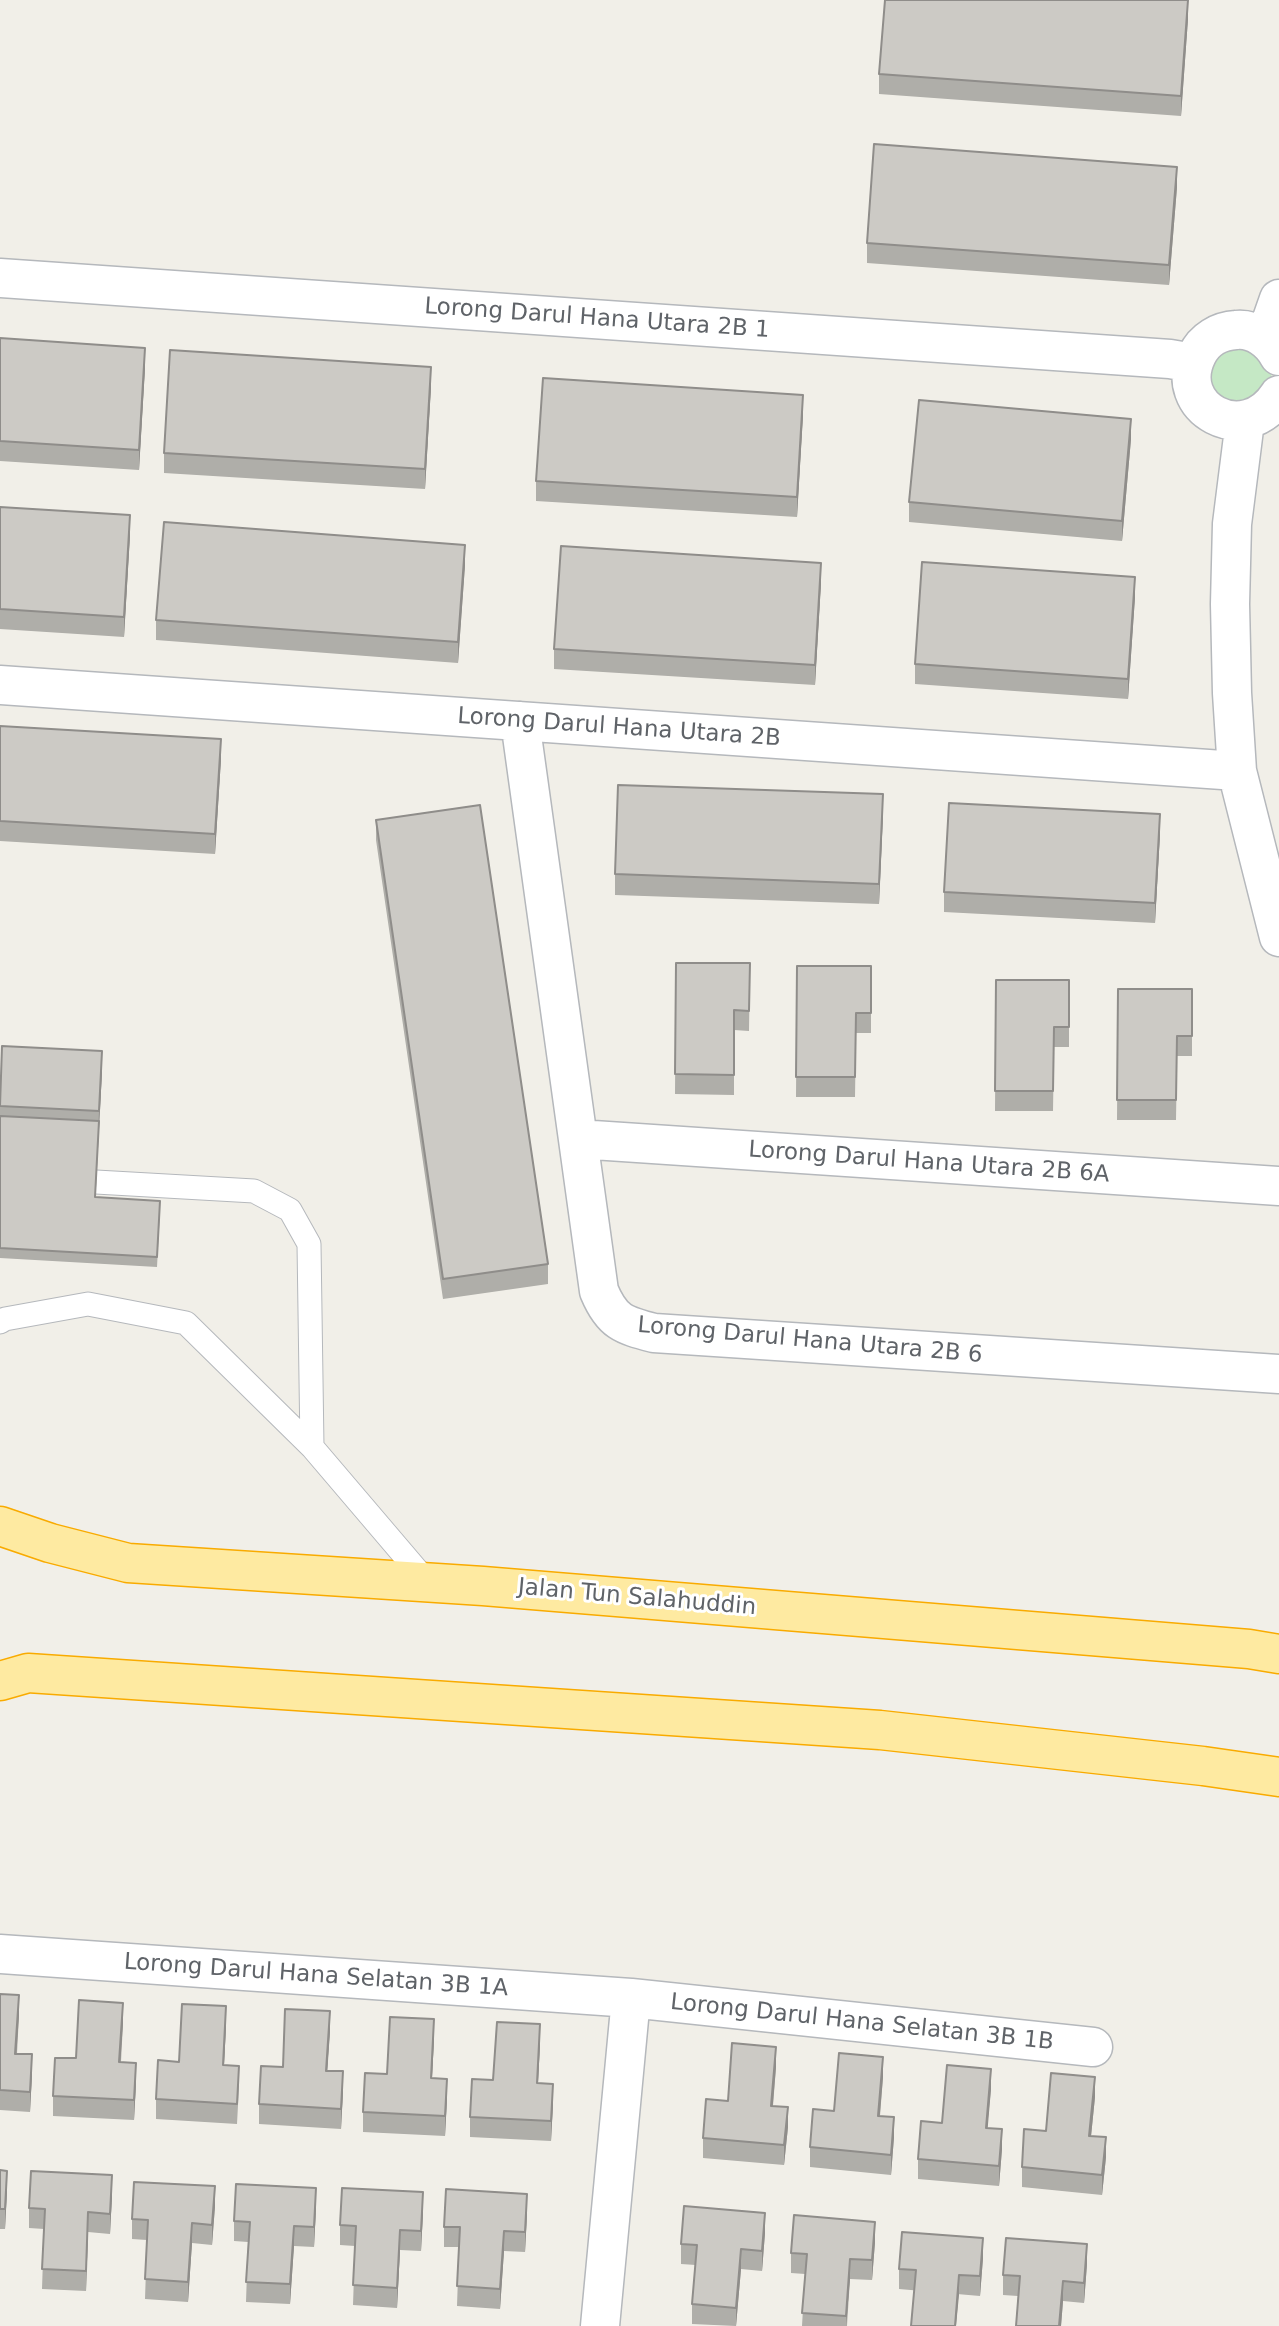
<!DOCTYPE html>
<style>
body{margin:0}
canvas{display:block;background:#f1efe8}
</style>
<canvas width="1279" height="2326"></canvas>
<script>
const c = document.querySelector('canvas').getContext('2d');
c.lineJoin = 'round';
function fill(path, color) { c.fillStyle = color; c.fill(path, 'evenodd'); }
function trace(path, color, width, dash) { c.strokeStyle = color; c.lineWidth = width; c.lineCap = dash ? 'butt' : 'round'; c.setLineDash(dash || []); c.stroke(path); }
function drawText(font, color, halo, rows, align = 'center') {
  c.font = font + ' "DejaVu Sans",sans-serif'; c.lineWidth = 6; c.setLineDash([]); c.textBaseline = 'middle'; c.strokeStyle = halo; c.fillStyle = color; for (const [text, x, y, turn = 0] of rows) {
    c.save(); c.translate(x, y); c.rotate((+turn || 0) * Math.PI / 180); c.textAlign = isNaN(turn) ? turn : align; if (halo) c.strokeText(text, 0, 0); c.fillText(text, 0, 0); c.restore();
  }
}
const green = new Path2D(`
 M1240,342L1271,370L1272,381L1252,406L1212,396L1206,365Z`);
const service = new Path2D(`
 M96,1182L254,1191L290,1210L309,1244L312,1447
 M0,1322L5,1319L88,1304L186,1323L312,1447L427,1582`);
const minor = new Path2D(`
 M0,278L1170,359L1193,363
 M1265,339L1279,299
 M1279,356C1271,341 1254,328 1236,330C1219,331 1204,340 1197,355C1171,408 1244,449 1279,395
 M1245,421L1232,524L1230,604L1232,693L1237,771L1279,937
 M0,685L1237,771
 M520,721L599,1291C612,1322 623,1325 654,1333L1279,1374
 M578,1139L1279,1186
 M0,1954L631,1998L1093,2047
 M600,2326L631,1998`);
const trunk = new Path2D(`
 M0,1526L50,1543L128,1563L483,1586L1249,1649L1279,1654
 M0,1681L28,1673L880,1730L1203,1766L1279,1777`);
const wall = new Path2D(`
 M1188,19L1181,116L879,94V74Z
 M1177,187L1169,285L867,263V243Z
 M0,338L145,368L139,470L0,461Z
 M431,387L425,489L164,473V453Z
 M803,415L797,517L536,501V481Z
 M1131,439L1122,541L909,522V502Z
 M0,507L130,535L124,637L0,629Z
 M465,565L458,663L156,640V620Z
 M821,583L815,685L554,669V649Z
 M1135,597L1128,699L915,684V664Z
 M0,726L221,759L215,854L0,841Z
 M883,814L879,904L615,895V874Z
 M376,820L548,1264V1284L443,1299L376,840Z
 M1160,834L1155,923L944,912V892Z
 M676,963H750L749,1031L734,1030V1095L675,1094Z
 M797,966H871V1033H856L855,1097H796Z
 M996,980H1069V1047H1054L1053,1111H995Z
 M1118,989H1192V1056H1177L1176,1120H1117Z
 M102,1071L95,1197L160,1211L157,1267L0,1258V1087Z
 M0,1994L19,2015L17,2054L32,2074L30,2112L0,2110Z
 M123,2023L121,2062L136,2083L134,2120L53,2116V2096L76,2058Z
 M226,2026L224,2065L239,2086L237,2124L156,2119V2099L179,2062Z
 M330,2031L327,2071L343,2091L341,2129L259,2124V2104L283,2067Z
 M434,2039L432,2078L447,2099L445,2136L363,2132V2112L387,2074Z
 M540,2044L538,2083L553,2104L551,2141L470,2137V2117L493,2080Z
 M776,2067L773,2106L788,2127L784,2165L703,2158V2138L728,2101Z
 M883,2077L880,2116L894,2137L891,2175L810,2167V2147L834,2111Z
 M991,2089L987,2128L1002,2149L999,2186L918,2179V2159L942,2123Z
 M1095,2097L1091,2136L1106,2157L1102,2195L1022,2187V2167L1046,2131Z
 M0,2170L7,2191L5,2229H0Z
 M112,2195L110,2234L88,2232L86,2291L42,2289L44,2229L29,2228V2208Z
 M215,2206L212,2245L192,2243L188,2302L145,2299L147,2240L132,2239V2219Z
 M316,2208L314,2247L294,2246L290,2304L246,2302L248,2242L234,2241V2221Z
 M423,2212L421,2251L400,2250L397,2308L353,2305L355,2246L340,2245V2225Z
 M527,2214L525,2252L504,2251L500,2309L457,2306L459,2247H444V2227Z
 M765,2233L762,2271L741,2269L736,2326L692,2324V2304L696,2265L681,2264V2244Z
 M875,2242L872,2280L850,2279L847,2326H802L805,2274L791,2273V2253Z
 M983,2258L980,2296L899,2289V2269Z
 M1087,2264L1084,2303L1063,2301L1061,2326H1016L1018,2296L1003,2295V2275Z`);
const shadedWall = new Path2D(`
 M1188,0V19L1181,116V96Z
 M1177,167V187L1169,285V265Z
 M145,348V368L139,470V450Z
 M431,367V387L425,489V469Z
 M803,395V415L797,517V497Z
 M1131,419V439L1122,541V521Z
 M130,515V535L124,637V617Z
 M465,545V565L458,663V642Z
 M821,563V583L815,685V665Z
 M1135,577V597L1128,699V679Z
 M221,739V759L215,854V834Z
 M883,794V814L879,904V884Z
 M1160,814V834L1155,923V903Z
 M102,1051V1071L95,1207L99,1111Z
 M19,1995V2015L15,2074V2054Z
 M123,2003V2023L119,2082V2062Z
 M226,2006V2026L223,2085V2065Z
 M330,2011V2031L326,2091V2071Z
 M434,2019V2039L431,2098V2078Z
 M540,2024V2044L537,2103V2083Z
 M776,2047V2067L771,2126V2106Z
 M32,2054V2074L30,2112V2092Z
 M883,2057V2077L878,2136V2116Z
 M136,2063V2083L134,2120V2100Z
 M991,2069V2089L986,2148V2128Z
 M343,2071V2091L341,2129V2109Z
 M1095,2077V2097L1089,2156V2136Z
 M447,2079V2099L445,2136V2116Z
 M553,2084V2104L551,2141V2121Z
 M788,2107V2127L784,2165V2145Z
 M894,2117V2137L891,2175V2155Z
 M1002,2129V2149L999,2186V2166Z
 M1106,2137V2157L1102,2195V2175Z
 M7,2171V2191L5,2229V2209Z
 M112,2175V2195L110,2234V2214Z
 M215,2186V2206L212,2245V2225Z
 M316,2188V2208L314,2247V2227Z
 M423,2192V2212L421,2251V2231Z
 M527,2194V2214L525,2252V2232Z
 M88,2212V2232L86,2291V2271Z
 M765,2213V2233L762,2271V2251Z
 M875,2222V2242L872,2280V2260Z
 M192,2223V2243L188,2302V2282Z
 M294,2226V2246L290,2304V2284Z
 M400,2230V2250L397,2308V2288Z
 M504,2231V2251L500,2309V2289Z
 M983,2238V2258L980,2296V2276Z
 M1087,2244V2264L1084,2303V2283Z
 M741,2249V2269L736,2326V2308Z
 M850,2259V2279L846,2326V2316Z
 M959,2275V2295L956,2326H955Z
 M1063,2281V2301L1061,2326H1059Z`);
const building = new Path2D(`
 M885,0H1188L1181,96L879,74Z
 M874,144L1177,167L1169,265L867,243Z
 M0,338L145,348L139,450L0,441Z
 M170,350L431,367L425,469L164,453Z
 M543,378L803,395L797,497L536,481Z
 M919,400L1131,419L1122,521L909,502Z
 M0,507L130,515L124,617L0,609Z
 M164,522L465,545L458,642L156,620Z
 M561,546L821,563L815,665L554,649Z
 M922,562L1135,577L1128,679L915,664Z
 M0,726L221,739L215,834L0,821Z
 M618,785L883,794L879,884L615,874Z
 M949,803L1160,814L1155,903L944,892Z
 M480,805L548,1264L443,1279L376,820Z
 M676,963H750L749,1011L734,1010V1075L675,1074Z
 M797,966H871V1013H856L855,1077H796Z
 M996,980H1069V1027H1054L1053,1091H995Z
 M1118,989H1192V1036H1177L1176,1100H1117Z
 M2,1046L102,1051L99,1111L0,1106Z
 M0,1116L99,1121L95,1197L160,1201L157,1257L0,1248Z
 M0,1994L19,1995L15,2054H32L30,2092L0,2090Z
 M79,2000L123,2003L119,2062L136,2063L134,2100L53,2096L55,2058H76Z
 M182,2004L226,2006L223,2065L239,2066L237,2104L156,2099L158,2060L179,2062Z
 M285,2009L330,2011L326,2071H343L341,2109L259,2104L261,2066L283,2067Z
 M390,2017L434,2019L431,2078L447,2079L445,2116L363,2112L365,2073L387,2074Z
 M497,2022L540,2024L537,2083L553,2084L551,2121L470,2117L472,2079L493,2080Z
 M732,2043L776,2047L771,2106L788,2107L784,2145L703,2138L706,2099L728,2101Z
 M839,2053L883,2057L878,2116L894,2117L891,2155L810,2147L813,2109L834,2111Z
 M947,2065L991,2069L986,2128L1002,2129L999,2166L918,2159L921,2121L942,2123Z
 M1051,2073L1095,2077L1089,2136L1106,2137L1102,2175L1022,2167L1024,2129L1046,2131Z
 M0,2170L7,2171L5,2209H0Z
 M31,2171L112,2175L110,2214L88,2212L86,2271L42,2269L45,2209L29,2208Z
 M134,2182L215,2186L212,2225L192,2223L188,2282L145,2279L148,2220L132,2219Z
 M236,2184L316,2188L314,2227L294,2226L290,2284L246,2282L250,2222L234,2221Z
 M342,2188L423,2192L421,2231L400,2230L397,2288L353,2285L356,2226L340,2225Z
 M446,2189L527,2194L525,2232L504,2231L500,2289L457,2286L460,2227H444Z
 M684,2206L765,2213L762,2251L741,2249L736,2308L692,2304L697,2245L681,2244Z
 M794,2215L875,2222L872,2260L850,2259L846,2316L802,2313L807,2254L791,2253Z
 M902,2232L983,2238L980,2276L959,2275L955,2326H911L916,2270L899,2269Z
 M1006,2238L1087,2244L1084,2283L1063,2281L1059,2326H1016L1020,2276L1003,2275Z`);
const streetNames = [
 ["Lorong Darul Hana Utara 2B 1",597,319,4],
 ["Lorong Darul Hana Utara 2B",619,728,4],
 ["Lorong Darul Hana Utara 2B 6A",929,1163,4],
 ["Lorong Darul Hana Utara 2B 6",810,1341,5],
 ["Jalan Tun Salahuddin",637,1598,5],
 ["Lorong Darul Hana Selatan 3B 1A",316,1976,4],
 ["Lorong Darul Hana Selatan 3B 1B",862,2023,6]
];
fill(green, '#c5e8c5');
trace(service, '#b5b8bc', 25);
trace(minor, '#b5b8bc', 41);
trace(trunk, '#f9ab00', 41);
trace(service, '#fff', 23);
trace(minor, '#fff', 38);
trace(trunk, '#feeaa1', 38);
fill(wall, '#afaea9');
fill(shadedWall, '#8f8d8a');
fill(building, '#cccac5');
trace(building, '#8f8d8a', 2);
drawText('23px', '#5f6368', '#fff', streetNames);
</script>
